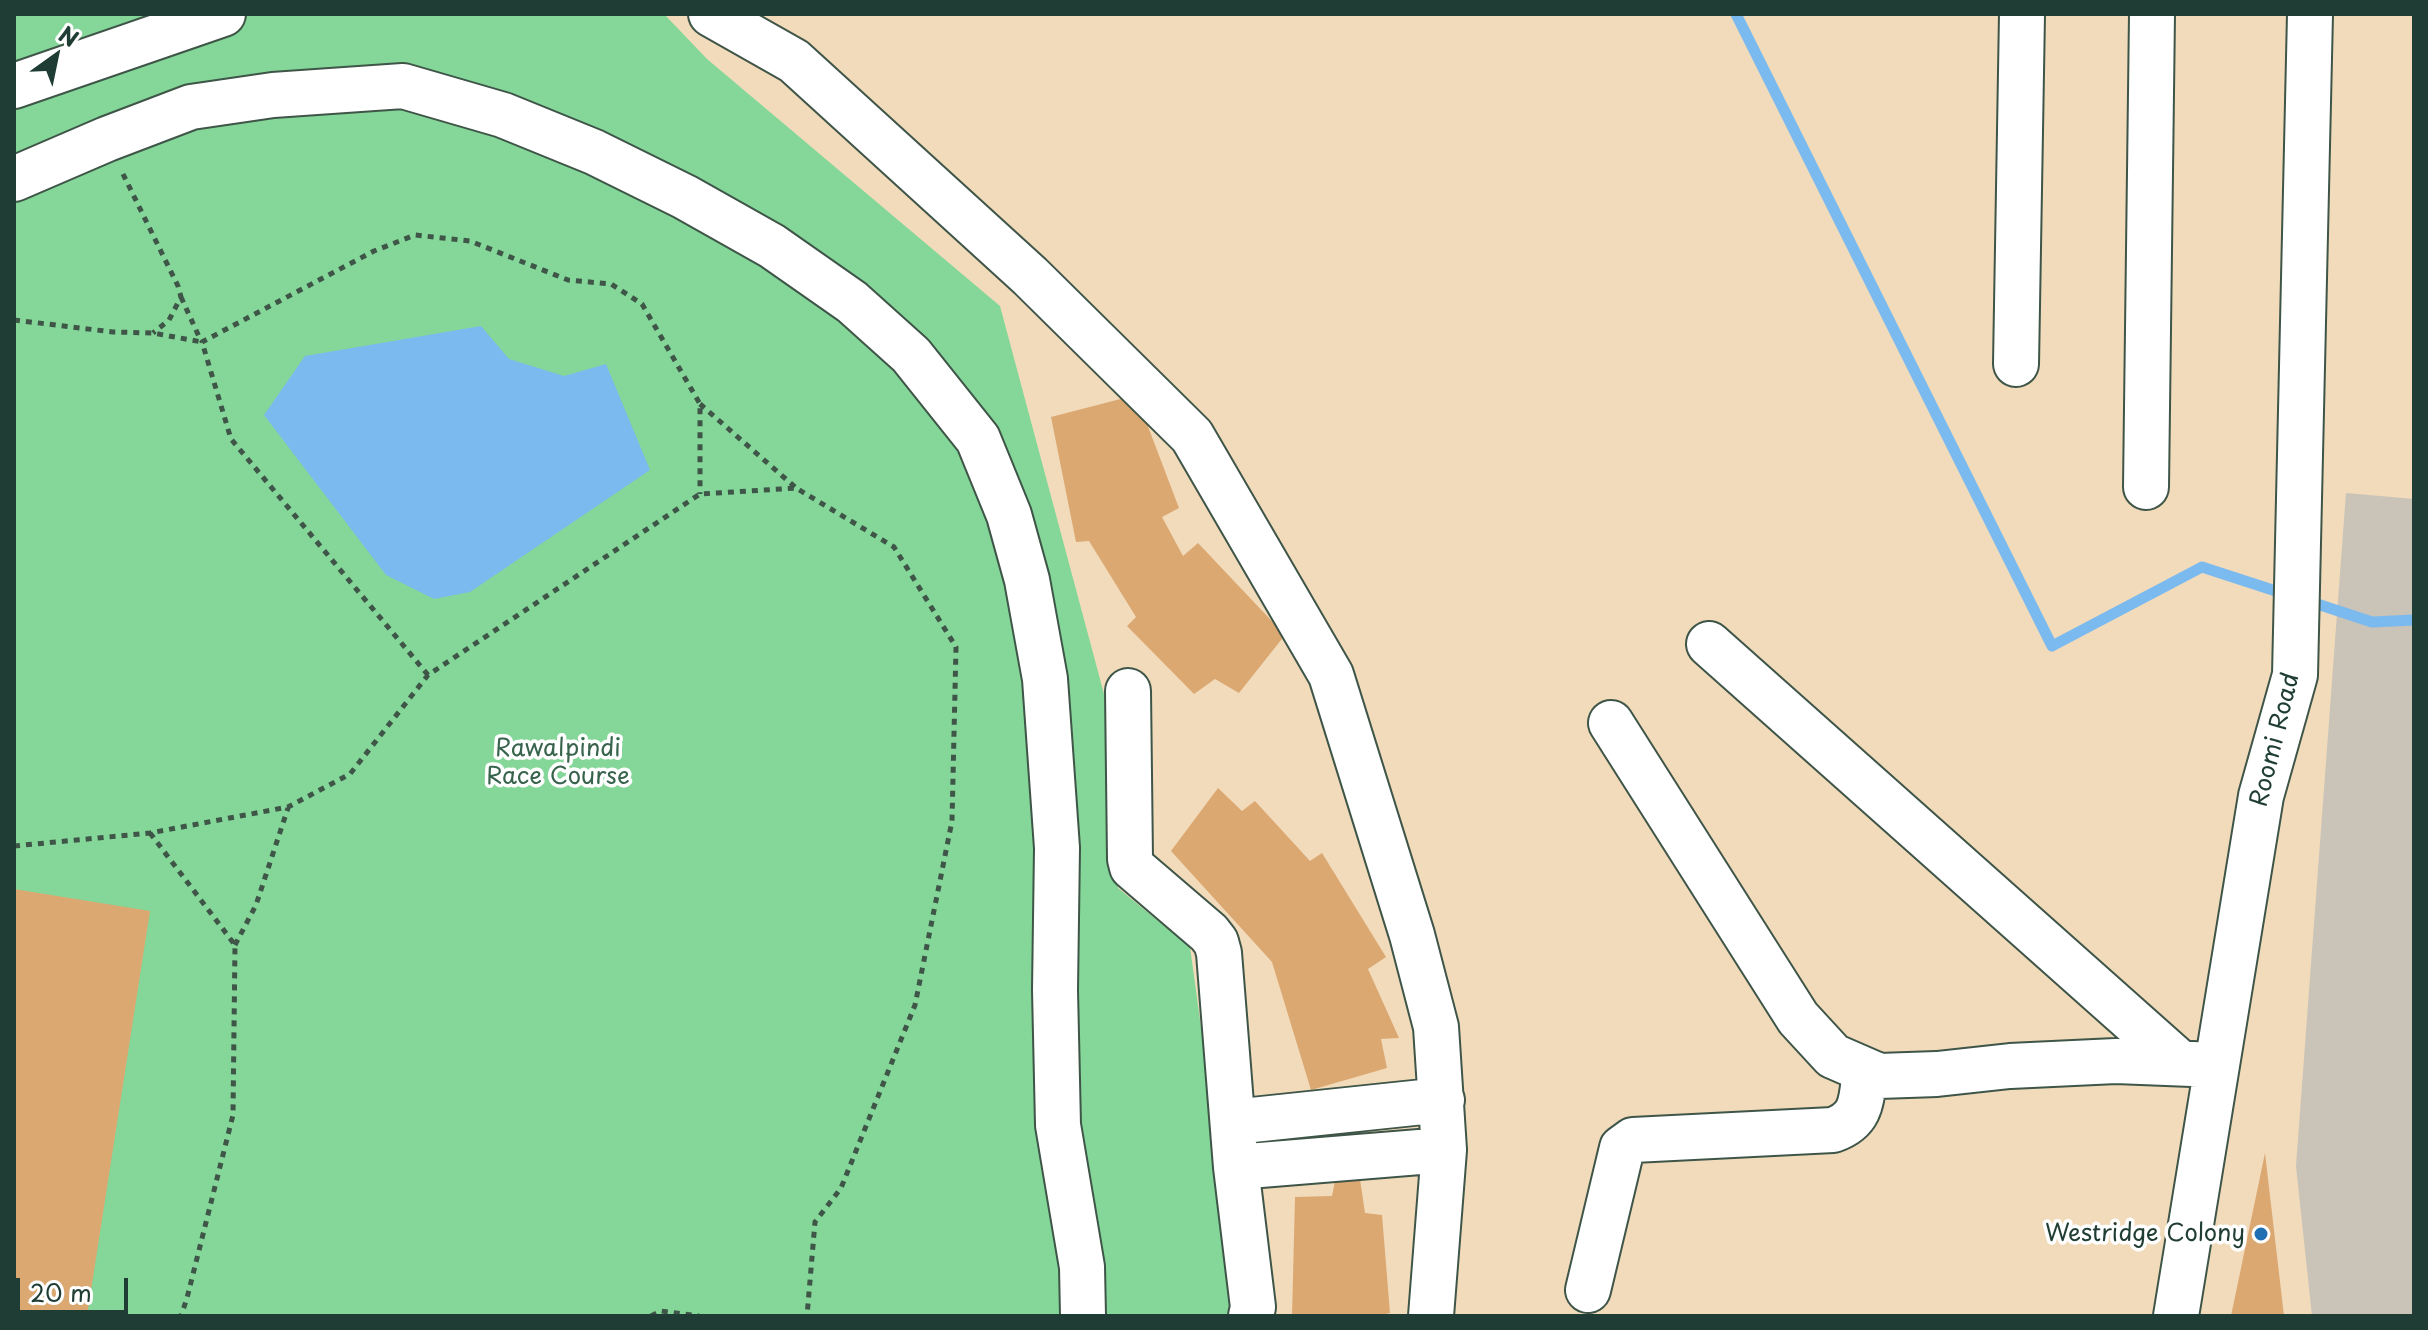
<!DOCTYPE html>
<style>
body{margin:0}
#map{position:relative;width:2428px;height:1330px;overflow:hidden;background:#f1dbbb;font-family:"Playpen Sans",sans-serif}
canvas{display:block}
.frame{position:absolute;inset:0;border:16px solid #1f3d34;pointer-events:none}
.north{position:absolute;left:16px;top:16px;width:80px;height:80px;-webkit-text-stroke:6px #fff;paint-order:stroke;rotate:33deg;font-size:22px;font-weight:700;line-height:32px;text-align:center;color:#1f3d34}
.north::after{content:'';display:block;margin:auto;width:28px;height:36px;background:#1f3d34;clip-path:polygon(50% 0,100% 100%,50% 72%,0 100%)}
.scale{position:absolute;left:16px;top:1278px;width:112px;height:36px;box-sizing:border-box;border:4px solid #1f3d34;border-top:0;padding-left:10px;font-size:24px;line-height:28px;white-space:nowrap;color:#1f3d34;-webkit-text-stroke:6px #fff;paint-order:stroke}
</style>
<div id="map">
<canvas width="2428" height="1330"></canvas>
<div class="frame"></div>
<div class="north">N</div>
<div class="scale">20 m</div>
</div>
<script>
const c = document.querySelector('canvas').getContext('2d');
c.lineJoin = 'round';
function fill(path, color) { c.fillStyle = color; c.fill(path, 'evenodd'); }
function trace(path, color, width, dash) { c.strokeStyle = color; c.lineWidth = width; c.lineCap = dash ? 'butt' : 'round'; c.setLineDash(dash || []); c.stroke(path); }
function drawText(font, color, halo, rows, align = 'center') {
  c.font = font + ' "Playpen Sans",sans-serif'; c.lineWidth = 7; c.setLineDash([]); c.textBaseline = 'middle'; c.strokeStyle = halo; c.fillStyle = color; for (const [text, x, y, turn = 0] of rows) {
    c.save(); c.translate(x, y); c.rotate((+turn || 0) * Math.PI / 180); c.textAlign = isNaN(turn) ? turn : align; if (halo) c.strokeText(text, 0, 0); c.fillText(text, 0, 0); c.restore();
  }
}
const industrial = new Path2D(`
 M2346,493L2414,499V1316H2312L2296,1166Z`);
const green = new Path2D(`
 M14,14H664L707,59L1000,306L1104,694L1118,888L1190,947L1238,1297L1233,1316H14Z`);
const water = new Path2D(`
 M481,326L509,359L564,376L606,364L650,470L470,592L434,599L386,575L264,415L305,356Z`);
const stream = new Path2D(`
 M1736,14L2052,646L2202,567L2288,595
 M2305,600L2372,622L2414,620`);
const building = new Path2D(`
 M1136,395L1179,508L1162,517L1183,556L1198,543L1285,635L1239,693L1215,679L1194,694L1127,626L1136,617L1089,541L1076,542L1051,417Z
 M1218,788L1242,811L1255,801L1310,861L1322,853L1386,957L1368,969L1399,1038L1381,1039L1387,1068L1311,1090L1272,962L1171,851Z
 M14,889L150,911L87,1316H14Z
 M2265,1153L2284,1316H2231Z
 M1360,1179L1365,1213L1382,1215L1390,1313L1377,1316H1292L1295,1197L1332,1196L1335,1181Z`);
const path = new Path2D(`
 M123,174L178,286L181,297L169,320L153,333
 M181,297L201,341
 M14,320L113,332L153,333L202,342
 M700,404L795,487
 M428,675L231,439L202,342L374,251L415,235L470,241L568,280L611,284L642,304L700,404V494
 M150,833L235,945L233,1115L187,1298L181,1316
 M14,846L150,833L288,807L350,774L428,675L700,494L796,488L894,547L956,647L952,821L915,1005L841,1188L815,1222L807,1316
 M235,945L256,905L288,808
 M651,1316L661,1311L699,1316`);
const minor = new Path2D(`
 M711,14L794,61L1030,276L1192,436L1331,675L1412,935L1436,1027L1444,1150L1431,1316
 M14,86L223,14
 M14,179L107,139L191,107L273,95L403,86L503,115L594,152L685,197L772,246L852,302L911,355L978,439L1009,515L1027,580L1045,679L1057,848L1055,990L1058,1125L1082,1267L1083,1316
 M2016,364L2022,14
 M2146,487L2152,14
 M1709,644L2180,1063
 M1128,691L1130,859L1132,867L1209,933L1216,942L1219,953L1236,1167L1253,1307L1251,1316
 M1611,723L1798,1018L1833,1056L1879,1076L1937,1074L2010,1066L2116,1061L2217,1065
 M1233,1122L1442,1100
 M1236,1167L1444,1150
 M1588,1290L1622,1148L1633,1140L1833,1130C1864,1119 1861,1098 1865,1070
 M2176,1316L2261,796L2295,675L2310,14`);
const markers = [
 [2261,1234,8,"#1f6fb2"]
];
const streetNames = [
 ["Roomi Road",2276,740,-76]
];
const parkNames = [
 ["Rawalpindi",558,749],
 ["Race Course",558,777]
];
const poiNames = [
 ["Westridge Colony",2245,1234]
];
fill(industrial, '#c9c3b8');
fill(green, '#84d798');
fill(water, '#7bbaef');
trace(stream, '#7bbaef', 11);
fill(building, '#dca872');
trace(minor, '#3e5548', 48);
trace(path, '#3e5548', 5, [6, 6]);
trace(minor, '#fff', 44);
for (const [x, y, r, color] of markers) { const dot = new Path2D(); dot.arc(x, y, r, 0, 2 * Math.PI); c.fillStyle = color; c.fill(dot); trace(dot, '#fff', 3); }
drawText('24px', '#1f3d34', '#fff', streetNames);
drawText('24px', '#38644d', '#fff', parkNames);
drawText('24px', '#1f3d34', '#fff', poiNames, 'right');
</script>
